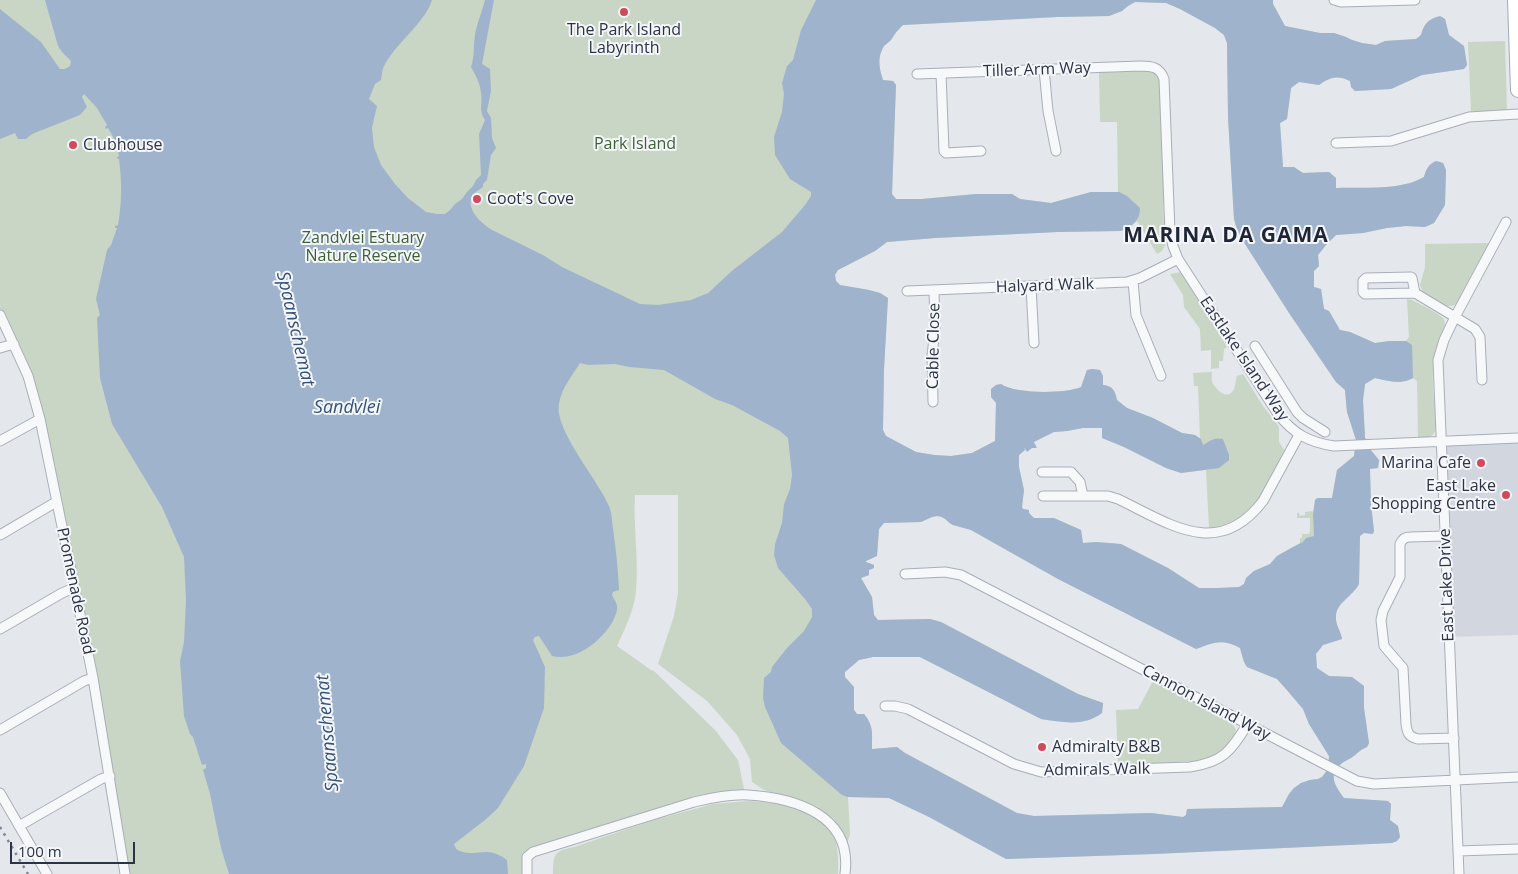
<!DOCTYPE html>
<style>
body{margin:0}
#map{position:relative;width:1518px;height:874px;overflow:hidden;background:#e4e7ec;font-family:"Open Sans",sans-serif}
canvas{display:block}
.scale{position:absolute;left:10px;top:842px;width:125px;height:22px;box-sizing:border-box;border:2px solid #2b3445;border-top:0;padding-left:6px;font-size:15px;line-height:18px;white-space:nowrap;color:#2b3445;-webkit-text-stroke:4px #f4f6f9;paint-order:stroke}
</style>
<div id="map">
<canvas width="1518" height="874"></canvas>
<div class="scale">100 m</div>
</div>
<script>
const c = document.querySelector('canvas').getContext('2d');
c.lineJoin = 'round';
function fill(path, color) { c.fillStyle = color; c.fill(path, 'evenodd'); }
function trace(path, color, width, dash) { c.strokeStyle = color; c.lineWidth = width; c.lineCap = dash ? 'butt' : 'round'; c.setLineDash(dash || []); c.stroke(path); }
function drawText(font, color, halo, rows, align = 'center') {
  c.font = font + ' "Open Sans",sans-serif'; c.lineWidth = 4; c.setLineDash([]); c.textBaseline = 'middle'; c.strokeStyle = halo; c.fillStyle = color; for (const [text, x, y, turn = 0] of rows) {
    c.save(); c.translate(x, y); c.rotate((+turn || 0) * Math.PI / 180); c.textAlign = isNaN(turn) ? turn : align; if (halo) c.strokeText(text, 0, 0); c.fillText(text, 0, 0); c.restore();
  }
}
const built = new Path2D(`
 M1518,438V635L1449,637L1441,442Z`);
const green = new Path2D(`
 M0,0H1273V4L1285,26L1320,33H1334L1346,37L1352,40L1362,43L1376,45L1385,41L1416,39L1421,35C1424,24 1428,19 1440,16L1445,19L1449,35L1464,46L1467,65L1464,69L1422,75L1391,89L1355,91L1351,87L1350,81C1338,75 1330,77 1319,85L1299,82L1291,88L1287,119L1280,123L1283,167H1294L1303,173L1329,172L1336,178V188C1363,187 1401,191 1424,177C1426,169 1429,164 1436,161L1443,163L1446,170L1445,205L1434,223L1425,227L1406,226L1387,228L1363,233L1336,235L1326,245L1318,255L1319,266L1314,271V287L1321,289L1324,309L1329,311L1340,330L1350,332L1375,343L1389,341H1406L1409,337L1407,299L1412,300C1419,304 1442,314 1444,320C1448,331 1437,343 1435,353C1430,376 1435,404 1436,427C1435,438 1426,438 1418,438L1417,381L1413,378C1402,384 1387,381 1375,378L1365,384L1363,400L1365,438L1368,441L1370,449L1379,460L1378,468L1370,469L1371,504L1374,531L1373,534L1364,533L1360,536L1359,584C1353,596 1336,603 1336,616C1335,625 1341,631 1342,639L1323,645L1316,654L1317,668L1329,676L1352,677L1364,686V708L1369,743L1367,747C1361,749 1357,754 1351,758C1348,760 1344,761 1341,764C1327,775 1336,787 1344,798L1388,801L1391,804L1390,820L1398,826L1400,837L1397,841L1392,843L1154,854L1006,859L929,817L889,798L848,797L850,834L847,844L834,819L816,806L764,790L752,782L750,759L737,735L707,701L658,664L674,616L678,593V495H635C633,527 639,559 636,591C634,611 625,628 617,646L651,670L654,671L715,730L738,760L745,794L711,797L529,850L525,874H125L93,678L35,399L0,315ZM1135,2L1166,3L1180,9L1215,28L1224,35L1227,43L1228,117L1234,219L1238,233L1289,313L1336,382L1345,390L1347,412L1356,440L1354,456L1337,470L1332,498H1316L1313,513L1312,511L1305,512V515L1300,516L1299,513H1297V518H1310V531L1309,534H1302V538H1300V543L1277,556L1270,564L1254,571L1246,578L1244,584L1239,587L1218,588H1199L1168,568L1121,544L1096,542L1083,543L1081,530L1054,518H1034L1029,513V510L1023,509L1022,507L1024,490L1019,467V455L1025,450L1023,448L1034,441L1054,432L1067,431L1083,428H1102V438L1124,447L1166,468L1181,473L1206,470L1209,528C1215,527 1222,526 1228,523C1259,512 1272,477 1284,450L1279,442V427L1263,406L1243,374L1237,376C1235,381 1236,388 1232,392C1226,399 1217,390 1213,384C1211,381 1212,376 1212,372L1193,373L1194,386H1198L1200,439L1195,435L1182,433L1153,418L1127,408L1117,400C1115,391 1113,386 1103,385V376L1100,370L1092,369L1087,370L1081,387C1065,394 1015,394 1001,384L996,385L991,389V397L996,403L995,441L972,453L951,456L934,455L916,452L886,436L883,430L884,369L888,298L880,293L869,290L840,285L836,281L835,275L838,270L875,251L887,242L935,238L1058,232L1121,231L1130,227L1137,221L1157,254L1162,251L1165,245L1163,205L1164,204L1160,81L1158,75L1150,70L1099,72L1100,122H1117L1118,192H1091L1051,203L1020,199L1012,194H976L922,199H896L892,194L896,85L893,81L883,80C879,68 877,57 884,46C887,43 891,41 893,37C896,32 898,30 903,25L1057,17L1109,16L1122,11L1128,6ZM937,516C947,517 946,522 953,525C959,527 965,528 971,530L1058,579L1196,649C1213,643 1221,638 1240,648L1244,662L1247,667L1277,679L1286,689L1303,709L1309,724L1329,756L1328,769L1322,777L1318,779L1310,780L1301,783L1294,788L1289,794L1282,807L1187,809L1186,815L1183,817L1151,813L1034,816L1017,813L905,753L897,747L872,749C872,734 874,726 864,714H857L854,710V687L845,677V672L859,660L873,657H920L1041,719C1063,722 1083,727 1102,713L1103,703L1078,694L941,622L930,619L878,620L874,615L872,597L861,578L869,575V570L874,568V565L866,562V561L877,556L879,529L884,523L921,522L932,517Z
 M1505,41L1507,110L1471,112L1468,42Z
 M1489,243L1459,303C1447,311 1435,301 1424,295L1420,285L1425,267V244Z
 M1181,272L1227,347L1224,349L1223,361H1219V368L1211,369V350L1201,351L1200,329L1184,307L1183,295L1170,274Z
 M1153,681L1232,723L1236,730L1233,739L1224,748L1214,755L1200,761L1118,765L1116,710L1138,709Z
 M748,801C802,803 843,809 838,874H553C553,854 554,851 574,847L654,820L713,804Z`);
const water = new Path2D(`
 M45,0H432C425,23 397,42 385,64C382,69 382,75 381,80L375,84L369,99L377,106L372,128L374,147L381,165L395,184L408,198L426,212L437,214H445L450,210L455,204L462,199L467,192L473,186L476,180L481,175L479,134L485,120C478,109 483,105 481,93C480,83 476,76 471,67C475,54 473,48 475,35C477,23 482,12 485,0H494L482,64L490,69L491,91L487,111L491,118L492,138L496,148L491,155L487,180L483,184V187L473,194C472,197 470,202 471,206C473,216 484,225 492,230L543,255L562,267L640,304L658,305L691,300L708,293L733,270L782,232L805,205L811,196V192L790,179L775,155L774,137L782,112L784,94L782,83L787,66L793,60L801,30L816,0H1273V4L1285,26L1320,33H1334L1346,37L1352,40L1362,43L1376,45L1385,41L1416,39L1421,35C1424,24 1428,19 1440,16L1445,19L1449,35L1464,46L1467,65L1464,69L1422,75L1391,89L1355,91L1351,87L1350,81C1338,75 1330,77 1319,85L1299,82L1291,88L1287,119L1280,123L1283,167H1294L1303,173L1329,172L1336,178V188C1363,187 1401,191 1424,177C1426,169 1429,164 1436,161L1443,163L1446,170L1445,205L1434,223L1425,227L1406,226L1387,228L1363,233L1336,235L1326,245L1318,255L1319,266L1314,271V287L1321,289L1324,309L1329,311L1340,330L1350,332L1375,343L1389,341H1406L1412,345L1413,378C1402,385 1387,381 1375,378L1365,384L1363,400L1365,438L1368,441L1370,449L1379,460L1378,468L1370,469L1371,504L1374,531L1373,534L1364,533L1360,536L1359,584C1353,596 1336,603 1336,616C1335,625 1341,631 1342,639L1323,645L1316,654L1317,668L1329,676L1352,677L1364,686V708L1369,743L1367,747C1361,749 1357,754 1351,758C1348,760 1344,761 1341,764C1327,775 1336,787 1344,798L1388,801L1391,804L1390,820L1398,826L1400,837L1397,841L1392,843L1154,854L1006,859L929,817L889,798L848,797L842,795L781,743L765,707L763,698L764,678L771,672L772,667L787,648L804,631L812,617V609L805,599L778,568L774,555L775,544L782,523L784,504L790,489L792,475L788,438L780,431L732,405L715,399L664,370L629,367L615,364L588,365L580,363C572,376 561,389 559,404C554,430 599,481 609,506C612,513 612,522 613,529C616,549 618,569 619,590L613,592L612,595C613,598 617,603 617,606C618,610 615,617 613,621C602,640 577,662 552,656L539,636L535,637L533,640L545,667L544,708L524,766L498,808L485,820L454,844L456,849C474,860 485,843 507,860L508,874H229L221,848L210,794L203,770L206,768V764L202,765L201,762L193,737L190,734L184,716L180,661L184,642L186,600L184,557L162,507L112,424L100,378L97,318L100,315L96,299L107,250L111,245L117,228H115V226L118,225C122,202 122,183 119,159L116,158L119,156L116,142L108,128L106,129L105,127L107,125L97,108L84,94L82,97L87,107L80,115L32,134L26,139H18L15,133L0,139V9L41,42L60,69H65L70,66L71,61L62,52L58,46ZM1135,2L1166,3L1180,9L1215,28L1224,35L1227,43L1228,117L1234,219L1238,233L1289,313L1336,382L1345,390L1347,412L1356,440L1354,456L1337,470L1332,498H1318L1315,500L1313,514L1314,536L1306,538L1303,542L1293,547L1277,556L1270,564L1254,571L1246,578L1244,584L1239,587L1218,588H1199L1168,568L1121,544L1096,542L1083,543L1081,530L1054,518H1034L1029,513V510L1023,509L1022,507L1024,490L1019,467V455L1025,450L1024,447L1027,452L1032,448H1037L1034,442L1028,445L1054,432L1067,431L1083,428H1102V438L1124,447L1166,468L1181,473L1219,468L1229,460V455L1223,439C1214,437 1210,441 1203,445L1201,439L1195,435L1182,433L1153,418L1127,408L1117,400C1115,391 1113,386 1103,385V376L1100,370L1092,369L1087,370L1081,387C1065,394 1015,394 1001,384L996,385L991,389V397L996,403L995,441L972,453L951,456L934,455L916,452L886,436L883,430L884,369L888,298L880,293L869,290L840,285L836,281L835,275L838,270L875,251L887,242L935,238L1058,232L1121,231C1132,226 1140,221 1140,208L1127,196L1119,192H1091L1051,203L1020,199L1012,194H976L922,199H896L892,194L896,85L893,81L883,80C879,68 877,57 884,46C887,43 891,41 893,37C896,32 898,30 903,25L1057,17L1109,16L1122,11L1128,6ZM937,516C947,517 946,522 953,525C959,527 965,528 971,530L1058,579L1196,649C1213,643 1221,638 1240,648L1244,662L1247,667L1277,679L1286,689L1303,709L1309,724L1329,756L1328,769L1322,777L1318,779L1310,780L1301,783L1294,788L1289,794L1282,807L1187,809L1186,815L1183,817L1151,813L1034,816L1017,813L905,753L897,747L872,749C872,734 874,726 864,714H857L854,710V687L845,677V672L859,660L873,657H920L1041,719C1063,722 1083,727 1102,713L1103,703L1078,694L941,622L930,619L878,620L874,615L872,597L861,578L869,575V570L874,568V565L866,562V561L877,556L879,529L884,523L921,522L932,517Z`);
const minor = new Path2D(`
 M1334,0L1341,2L1415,0
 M1044,69L1048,111L1056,151
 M917,74L1140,66C1152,66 1160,67 1164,79L1170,232L1173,246L1178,259L1278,414C1294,434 1308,442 1334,446L1518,438
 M941,74L944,151L946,153L981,151
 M1336,143L1391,141L1469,117L1518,114
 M1133,281L1136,315L1161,376
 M1031,286L1034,343
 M907,291L1127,282L1140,278L1178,259
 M1415,293L1412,278L1411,277L1366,278L1363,281V292L1365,294L1415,293L1475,329L1480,337L1482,380
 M0,315L28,376L40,419L93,678L125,874
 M1255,346L1297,412L1303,418L1325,432
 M0,348L14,344
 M933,402L932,356L935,329L934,290
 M0,441L40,419
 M1042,472H1071L1080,482L1083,496
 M1043,496H1108L1118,499C1170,524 1218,560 1263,501L1299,435
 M0,535L56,502
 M1445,536L1410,537C1405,537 1402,539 1400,544V577L1383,611L1381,620L1384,646L1403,668L1406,724C1407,733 1409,737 1418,739L1454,738
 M905,574L945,572L961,575L1357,781L1374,784L1518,777
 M0,629L62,593L74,588
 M885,706H895L908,709L1014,764L1041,772L1190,767C1223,762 1230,752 1247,725
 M0,730L84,681L93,678
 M0,793L47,874
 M19,826L101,779L110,776
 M1458,851L1518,849
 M527,874V857L533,852L694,802C711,798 730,794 748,795C795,798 853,815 845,874
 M1459,874L1438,360L1444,340L1455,317L1506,222`);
const primary = new Path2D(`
 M1515,0L1518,90`);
const rail = new Path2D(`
 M0,827L28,874`);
const markers = [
 [624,12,5,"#d1495b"],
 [73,145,5,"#d1495b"],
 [477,199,5,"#d1495b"],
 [1481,463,5,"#d1495b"],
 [1506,495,5,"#d1495b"],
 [1042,747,5,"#d1495b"]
];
const poiNames = [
 ["The Park Island",624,30,"center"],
 ["Labyrinth",624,48,"center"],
 ["Clubhouse",83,145],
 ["Coot's Cove",487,199],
 ["Marina Cafe",1471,463,"right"],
 ["East Lake",1496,486,"right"],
 ["Shopping Centre",1496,504,"right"],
 ["Admiralty B&B",1052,747]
];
const streetNames = [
 ["Tiller Arm Way",1037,70,-2],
 ["Halyard Walk",1045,286,-2],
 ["Cable Close",934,346,-89],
 ["Eastlake Island Way",1244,359,56],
 ["East Lake Drive",1447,585,-92],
 ["Promenade Road",75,591,78],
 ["Cannon Island Way",1206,703,28],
 ["Admirals Walk",1097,770,-1]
];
const parkNames = [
 ["Park Island",635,144],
 ["Zandvlei Estuary",363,238],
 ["Nature Reserve",363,256]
];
const waterNames = [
 ["Spaanschemat",295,329,77],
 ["Sandvlei",347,408],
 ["Spaanschemat",328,733,-95]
];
const districtNames = [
 ["MARINA DA GAMA",1226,236]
];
fill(built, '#d2d6de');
fill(green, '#c9d6c5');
fill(water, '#9fb4cc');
trace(minor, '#a9aeb7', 11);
trace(primary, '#a3abb8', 16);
trace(minor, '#f7f8fa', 9);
trace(primary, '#fff', 14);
trace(rail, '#7d8696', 2.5, [2.5, 5]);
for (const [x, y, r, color] of markers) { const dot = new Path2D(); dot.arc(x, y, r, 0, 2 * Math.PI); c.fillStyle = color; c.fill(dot); trace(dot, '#f4f6f9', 2); }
drawText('16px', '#2b3445', '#f4f6f9', poiNames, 'left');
drawText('16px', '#2b3445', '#f4f6f9', streetNames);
drawText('16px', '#3f6138', '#f4f6f9', parkNames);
drawText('italic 18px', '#34527a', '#f4f6f9', waterNames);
c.letterSpacing = '1px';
drawText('bold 21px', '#1d2536', '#f4f6f9', districtNames);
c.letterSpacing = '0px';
</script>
